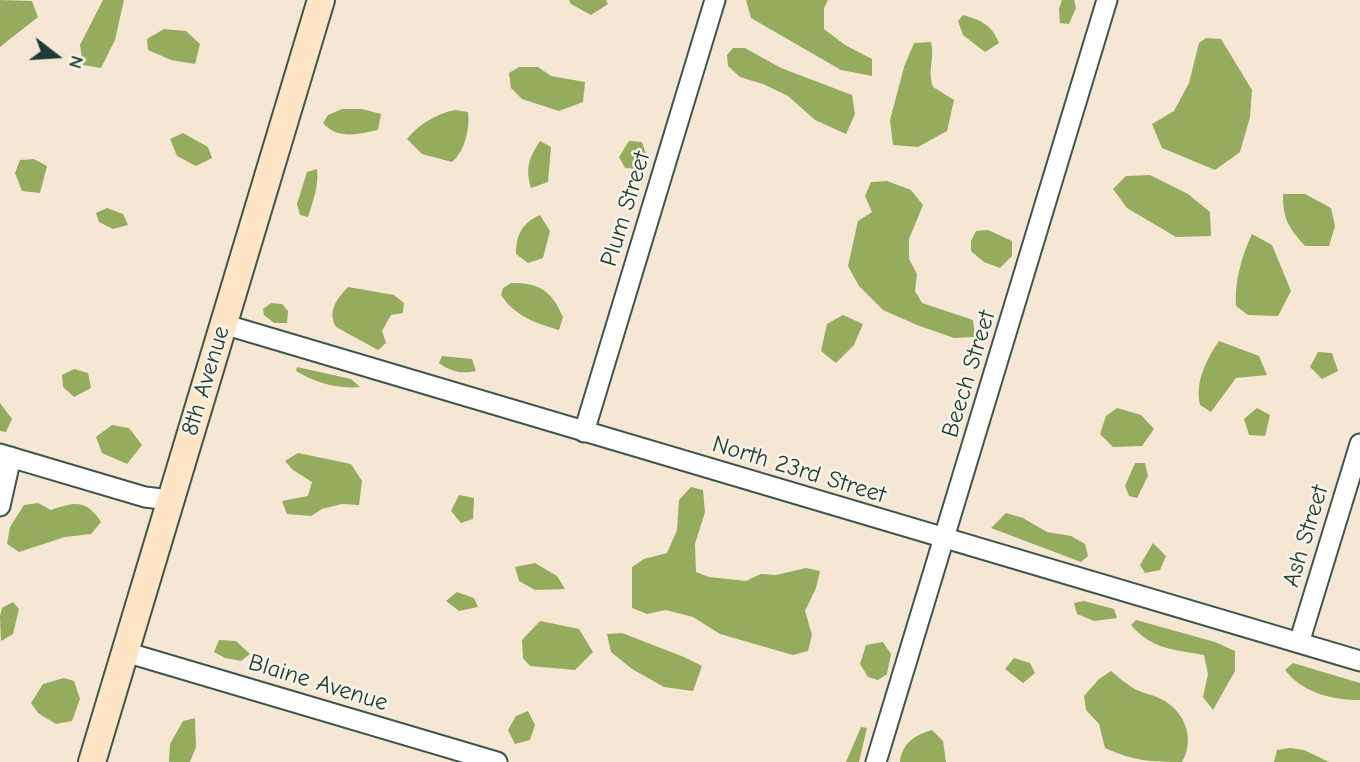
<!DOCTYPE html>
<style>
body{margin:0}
#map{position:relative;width:1360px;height:762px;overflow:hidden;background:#f5e7d3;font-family:"Comic Neue",sans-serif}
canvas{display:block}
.north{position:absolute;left:21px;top:21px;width:70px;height:70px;-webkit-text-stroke:5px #f7f3e8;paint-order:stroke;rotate:107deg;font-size:19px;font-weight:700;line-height:28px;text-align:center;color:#1f3d34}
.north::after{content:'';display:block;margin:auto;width:24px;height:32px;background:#1f3d34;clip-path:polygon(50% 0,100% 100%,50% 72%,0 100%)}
</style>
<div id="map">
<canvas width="1360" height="762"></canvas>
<div class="north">N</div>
</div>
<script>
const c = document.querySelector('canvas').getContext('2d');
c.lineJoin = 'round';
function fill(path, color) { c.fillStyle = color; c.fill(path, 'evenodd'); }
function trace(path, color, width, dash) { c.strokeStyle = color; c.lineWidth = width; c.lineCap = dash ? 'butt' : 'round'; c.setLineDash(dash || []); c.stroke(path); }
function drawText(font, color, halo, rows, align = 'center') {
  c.font = font + ' "Comic Neue",sans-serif'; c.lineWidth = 5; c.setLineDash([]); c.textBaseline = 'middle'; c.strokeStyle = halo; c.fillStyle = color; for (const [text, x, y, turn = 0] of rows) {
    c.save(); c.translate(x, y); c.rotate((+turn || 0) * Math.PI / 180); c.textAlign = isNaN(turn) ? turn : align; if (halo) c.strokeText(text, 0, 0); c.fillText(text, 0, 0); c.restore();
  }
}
const forest = new Path2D(`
 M0,0L32,1L38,17L0,47Z
 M103,0H124L115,40L101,68L83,65L80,45Z
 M569,0H606L608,4L591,15L571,4Z
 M746,0H828L824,8V29L845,45L872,59V76L841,70L751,18Z
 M1062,0H1074L1076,8L1069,24L1060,23L1059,9Z
 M963,15C981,20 992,25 999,43L985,52L963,35L958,21Z
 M164,29L186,31L200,44L195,64L171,60L148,50L147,39Z
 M1206,38L1221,39L1252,90L1250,117L1240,152L1215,170L1162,148L1152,124L1174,111L1189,83L1199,43Z
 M931,42C935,60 927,70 933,87L954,100L947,131L918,147L893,145L890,120L904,67L914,43Z
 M733,48H745L781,68L852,95L855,114L846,134L815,120L788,96L763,84L740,77L728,66L727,55Z
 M519,67H538L551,76L585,82L583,102L559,111L522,99L511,88L509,73Z
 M342,109H362L381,114L378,130C358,134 338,140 323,123L328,115Z
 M455,110L468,112C470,129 465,151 452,162L422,154L407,139C419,124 436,114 455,110Z
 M183,133L208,147L212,158L196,166L177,156L170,139Z
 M540,141L551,147L548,182L531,188C525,168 529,158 540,141Z
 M629,141L642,142L646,154L639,169L625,168L619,157Z
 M34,159L47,166L40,193L22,191L15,173L20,160Z
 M317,169C319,186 313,201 308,217L300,215L297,204L307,172Z
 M1150,175L1188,194L1210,212L1211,236L1176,237L1127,208L1113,189L1126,176Z
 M887,181L911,190L923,205L909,239V259L917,274L915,291L922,303L973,320L975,337L954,338L917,325L883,310L859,286L848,266L858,221L872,212L865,196L871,182Z
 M1283,194H1305L1331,208L1335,226L1329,246H1305C1288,227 1283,219 1283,194Z
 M107,208L123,214L128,225L113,229L99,222L96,213Z
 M540,215L550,231L543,258L528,263L516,254C516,235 522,223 540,215Z
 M988,230L1012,241V256L1000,268L984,262L971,251V241L976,231Z
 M1252,234L1272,245L1291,291L1278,316L1248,315L1236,306C1234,282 1242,255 1252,234Z
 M511,283C540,283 551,290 563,317L559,330C535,323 515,316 501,295L503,288Z
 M348,287L394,295L404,303L403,313L391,315L382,331L386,343L378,350L336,327C327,311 337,299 348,287Z
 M271,303L282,304L288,311L287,323H274L264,315L263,309Z
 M843,315L863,324L854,345L836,363L821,351L827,324Z
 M1219,341L1259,356L1267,375L1236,378L1211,412L1200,405C1195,382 1206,360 1219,341Z
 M1318,352L1332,353L1338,371L1322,379L1310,367Z
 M442,356L472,359L476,371C462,374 451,372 439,363Z
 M297,367L351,379L360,387C337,389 316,383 296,371Z
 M74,369L88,373L91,388L74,397L63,387L62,375Z
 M0,403L12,419L6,432L0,431Z
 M1117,408L1141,415L1154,429L1142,446L1113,447L1100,434L1106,416Z
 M1257,408L1270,415L1265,436L1249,435L1244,419Z
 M112,425L129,428L142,445L127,464L102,453L96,437Z
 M298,453L351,464L362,481L359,505L342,504L322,509L311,516L287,514L282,501L308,496L312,482L293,470L285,461Z
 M1135,463H1145L1148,476L1137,498L1129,496L1125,486Z
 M691,487L703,490L705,512L695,544L696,572L709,577L746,581L761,574L776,575L806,568L820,571L816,588L805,611L812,635L808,651L793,655L720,634L693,617L666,610L647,614L632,608V567L644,559L667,553L677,530L679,500Z
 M459,495L474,498L473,519L461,523L451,511Z
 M38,503L51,510C75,502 86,499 101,522L91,534L65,537L19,552L7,544L10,527L24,505Z
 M1006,513L1023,518L1047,532L1071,536L1085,544L1088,556L1081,562L991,528Z
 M1153,543L1166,556L1160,570L1145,573L1140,565Z
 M535,563L557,576L565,589L535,590L519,581L515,567Z
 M457,592L474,598L478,607L459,611L446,601Z
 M1084,601L1114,609L1117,618L1094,621L1077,614L1074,603Z
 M13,602L19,609L13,634L1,641L0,616L2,608Z
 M1136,620L1215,642L1235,651V671L1213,710L1203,697L1208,674L1204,655C1173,649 1153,650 1131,625Z
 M540,621L579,629L593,652L575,670L530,666L523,658L522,640Z
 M622,633L684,657L702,666L693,691L664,687L632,669L611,652L607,634Z
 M219,640L236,641L250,654L241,661L225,658L214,652Z
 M883,642L891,654L887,674L878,680L868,677L860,664L866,645Z
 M1014,658L1030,663L1035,673L1023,683L1005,669Z
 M1293,663L1360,683V700C1332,700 1303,693 1285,670Z
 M1111,671C1118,677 1125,683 1133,688C1141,693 1151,694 1159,698C1184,709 1196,738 1182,762C1152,762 1133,761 1105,748L1099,724L1086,710L1084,696L1099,679Z
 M64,678L74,681L80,699L72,721L56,724L38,713L31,703L43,684Z
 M528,711L535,725L530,740L515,744L508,730L516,716Z
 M195,718L196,747L190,762H169L170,744L183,721Z
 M861,727L867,728L859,762H846Z
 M932,730L943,741L946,762H900C902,743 915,735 932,730Z
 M1290,748L1304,750L1329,762H1274L1277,750Z`);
const street = new Path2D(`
 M223,324L1360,661
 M584,432L715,0
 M0,454L145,497L170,500
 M0,506L11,457
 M1299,643L1360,444
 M125,652L497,762
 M876,762L1107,0`);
const secondary = new Path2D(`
 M92,762L321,0`);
const streetNames = [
 ["Plum Street",626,209,-73],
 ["Beech Street",969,374,-73],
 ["8th Avenue",206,381,-73],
 ["North 23rd Street",799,470,17],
 ["Ash Street",1306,536,-73],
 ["Blaine Avenue",318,683,17]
];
fill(forest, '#95ac5e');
trace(street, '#3f564c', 23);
trace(secondary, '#3f564c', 30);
trace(street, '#fff', 19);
trace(secondary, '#fde5c5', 26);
drawText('24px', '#1f3d34', '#f7f3e8', streetNames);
</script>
